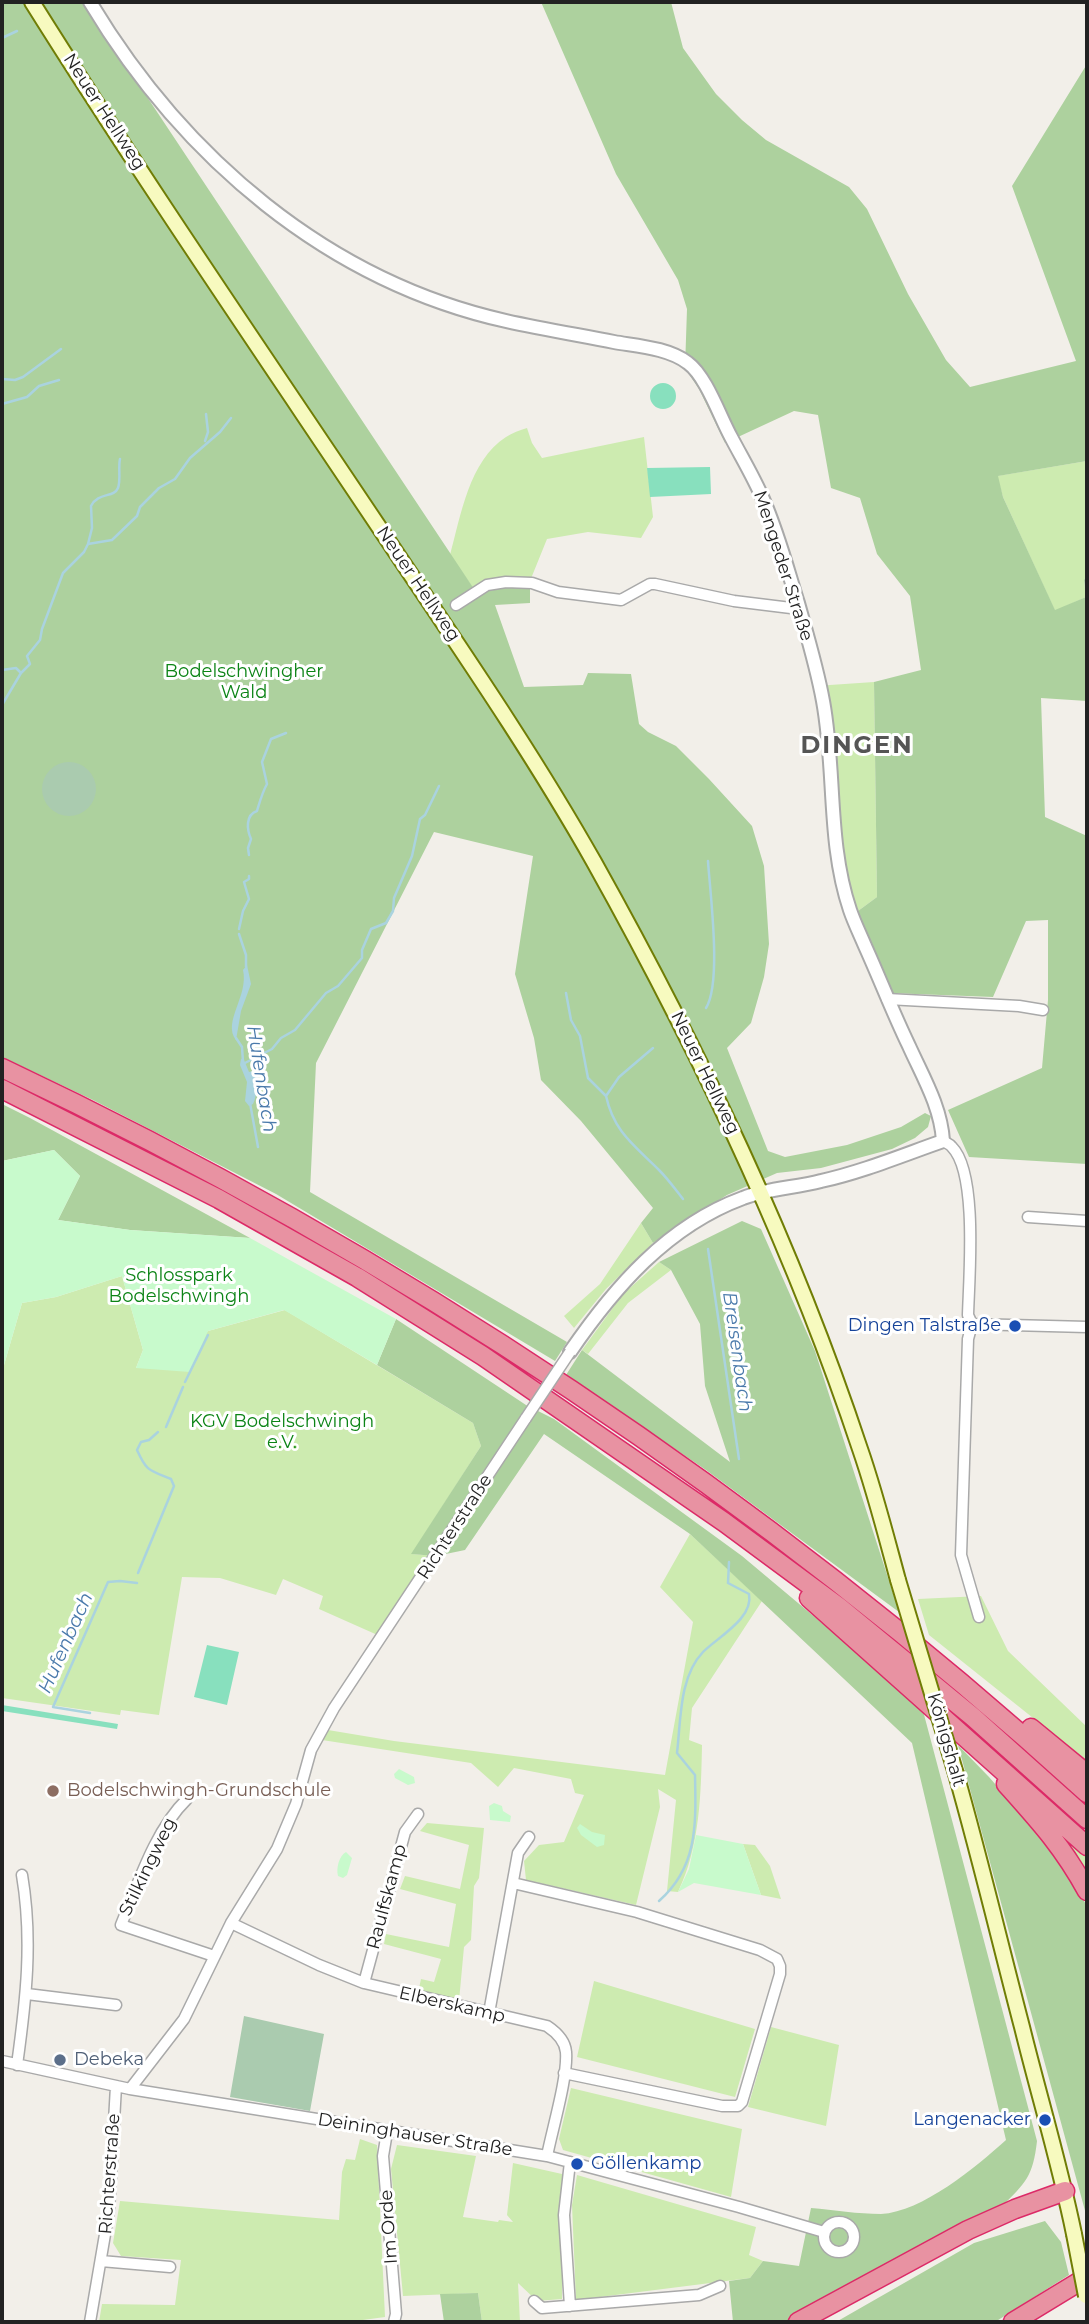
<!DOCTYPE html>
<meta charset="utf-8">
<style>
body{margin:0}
#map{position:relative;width:1089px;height:2324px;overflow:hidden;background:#f2efe9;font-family:Montserrat,sans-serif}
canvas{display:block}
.frame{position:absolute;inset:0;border:4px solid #222;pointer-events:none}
</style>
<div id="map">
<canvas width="1089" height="2324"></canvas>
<div class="frame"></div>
</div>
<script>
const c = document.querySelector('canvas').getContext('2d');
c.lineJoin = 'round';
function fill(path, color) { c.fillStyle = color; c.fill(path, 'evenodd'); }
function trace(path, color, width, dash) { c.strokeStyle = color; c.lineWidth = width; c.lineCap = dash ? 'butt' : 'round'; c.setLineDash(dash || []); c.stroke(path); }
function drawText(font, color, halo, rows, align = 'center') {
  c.font = font + ' Montserrat,sans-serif'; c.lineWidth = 6; c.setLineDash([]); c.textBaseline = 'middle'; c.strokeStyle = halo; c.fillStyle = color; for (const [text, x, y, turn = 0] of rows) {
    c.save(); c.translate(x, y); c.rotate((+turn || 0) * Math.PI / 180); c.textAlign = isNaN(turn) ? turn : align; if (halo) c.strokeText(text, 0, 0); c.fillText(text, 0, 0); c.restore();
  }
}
const grass = new Path2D(`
 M527,428L532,443L542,458L644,437L653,517L641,538L588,532L547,539L530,581L486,583L473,588L450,555C461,515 469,461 506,437C512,433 520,430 527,428Z
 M1087,461V575L1084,580L1086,597L1055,611L1003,497L997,476Z
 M874,682L877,897L858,911C834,839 825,761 815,686Z
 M641,1223L653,1243L606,1289L574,1328L564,1316L600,1284Z
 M659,1262L671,1270L628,1303L588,1354L582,1350L623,1294Z
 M122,1276L143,1350L136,1368L151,1367L208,1331L285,1310L473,1423L481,1446L412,1554L436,1556L382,1637L319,1609L323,1596L283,1579L276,1595L220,1578L182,1577L159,1715L121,1710L120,1715L2,1698V1372L22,1303L56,1297Z
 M690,1534L762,1601L692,1708L689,1740L702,1745C701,1795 700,1846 678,1892L667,1891L676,1800L658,1789L660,1807L636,1905L526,1880L524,1861L539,1845L564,1842L584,1795L575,1793L571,1779L514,1768L498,1787L471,1763L322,1740V1729L394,1741L665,1775L693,1622L660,1587Z
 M981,1596L1008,1651L1087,1727V1761L929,1635L918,1599Z
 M1029,1802L1087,1858V1878Z
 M427,1823L484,1828L479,1878L474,1886L471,1940L464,1947L459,2001L418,1993L421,1979L434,1982L441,1959L384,1944L386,1934L449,1947L456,1904L400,1889L405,1876L460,1889L469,1845L420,1831Z
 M743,1844L755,1845L770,1866L781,1899L761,1895Z
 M594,1981L755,2029L735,2097L577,2057Z
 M771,2027L839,2045L826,2126L748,2107Z
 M571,2088L742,2129L731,2197L563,2150L559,2139Z
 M360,2139L377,2145L385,2317L348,2322H99L102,2304L175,2305L181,2260L121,2256L113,2243L120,2201L339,2220L342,2172L346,2159L355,2160Z
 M397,2145L476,2156L463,2217L498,2222L499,2220L513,2222L507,2215L513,2163L562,2174V2299L537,2301L518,2283L520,2322H482L478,2293L403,2296L391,2169Z
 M577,2175L756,2227L749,2255L763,2261L750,2278L576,2300L572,2205Z`);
const forest = new Path2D(`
 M2,2H84L478,595L496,587L530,586V603L495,605L524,687L583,685L588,673L631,674L639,724L648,732L676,746L709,779L752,826L764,866L769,944L764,977L751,1023L727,1048L768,1151L785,1157L847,1145L901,1127L925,1113L931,1116L928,1127L915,1138L892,1149L821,1168L777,1173L727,1195L653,1243L641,1223L653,1208L581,1121L541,1080L534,1038L515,974L533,856L434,832L316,1063L310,1192L567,1342L555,1361L276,1194L93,1100L2,1057Z
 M541,2H671L683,48L716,94L742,120L766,140L849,187L867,209L908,294L946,360L970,387L1076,361L1012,186L1087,64V461L998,476L1003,497L1055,610L1086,597L1084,580L1087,575V701L1041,698L1045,817L1087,836V1164L969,1157L948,1110L1042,1068L1048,1000V920L1026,921L993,997L889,993L858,911L877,897L874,682L921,670L910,596L877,554L860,498L831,488L818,415L794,411L725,443L699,389L685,368L687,309L678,280L616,174Z
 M2,1104L30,1118L250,1238L130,1230L58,1220L80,1176L54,1150L2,1161Z
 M742,1221L761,1229L815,1351L899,1612L706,1470L566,1375L582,1350L730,1462L705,1386L700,1324L671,1270L659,1262Z
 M396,1319L526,1405L554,1419L742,1556L922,1707L1037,2141C1033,2176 1026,2183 1001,2207L807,2310L789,2322H733L729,2281L750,2278L763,2261L799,2266L811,2208C834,2210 858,2214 881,2214C922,2212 976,2167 1006,2140L912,1743L690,1534L544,1434L465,1550L436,1556L411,1554L481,1446L473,1423L377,1365Z
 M958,1745L989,1777L1055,1853L1087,1906V2218Z
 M1045,2221L1061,2242L1069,2275L995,2322H836L974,2243Z
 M478,2293L482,2322H444L440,2294Z`);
const cemetery = new Path2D(`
 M42 789a27 27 0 1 1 54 0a27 27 0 1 1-54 0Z
 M244,2016L324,2034L310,2111L230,2097Z`);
const park = new Path2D(`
 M54,1150L80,1176L58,1220L130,1230L250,1238L396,1319L377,1365L284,1310L208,1331L190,1372L136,1368L143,1350L122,1276L56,1297L22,1303L2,1372V1161Z
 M399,1769L414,1777L415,1783L408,1785L395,1778L394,1774Z
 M494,1803L502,1806L503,1811L511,1816L510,1822L490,1820L489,1806Z
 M580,1824L592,1832L605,1835L604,1845L597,1847L581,1835L577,1828Z
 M696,1835L743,1844L761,1895L694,1883L678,1892L689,1869Z
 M346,1852L352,1858L347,1875L343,1878L338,1876C336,1868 339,1856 346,1852Z`);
const pitch = new Path2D(`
 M650 396a13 13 0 1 1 26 0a13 13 0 1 1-26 0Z
 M710,467L711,494L650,497L647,468Z
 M207,1645L239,1652L227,1705L194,1697Z
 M2,1705L118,1724L117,1729L2,1711Z`);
const water = new Path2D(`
 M247,965L251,984L241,1011L236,1040C222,1022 249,996 243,970Z
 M241,1059L244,1060L249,1072L257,1070L259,1072C256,1083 258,1094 253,1104L249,1106L245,1101L247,1082L240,1065Z`);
const stream = new Path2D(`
 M2,38L17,31
 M2,379L15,380L23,377L61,349
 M2,404L27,397L39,386L59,380
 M205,441L208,432L206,414
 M88,544L92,528L91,506C98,492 114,498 118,488C121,480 118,467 120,459
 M2,670L16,668L21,673
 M2,705L21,673L30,664L27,656L40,640L42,629L63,573L84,552L88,544L112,540L137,516L140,507L159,488L175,479L190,458L220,432L231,418
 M249,855L248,848L251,839C247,830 245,815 257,811C260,801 262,793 267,784L262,762L271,739L286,733
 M239,929L243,911L249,899L244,882L249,879V876
 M239,934L246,955V967
 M566,993L571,1020L580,1036L588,1078L606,1096
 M706,1008C722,982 710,893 708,861
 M236,1038L242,1047L243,1062
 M653,1048L619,1077L606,1096C614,1132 634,1145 659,1170C668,1179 675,1189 683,1199
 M243,1064L272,1049L281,1038L295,1030L326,993L338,986L362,958V950L371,929L386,923L393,911L394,898L412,856L420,819L425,815L439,786
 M250,1103L258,1147
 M708,1249L739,1459
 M185,1382L208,1335
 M166,1427L183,1387
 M138,1573L174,1486L171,1479C149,1470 147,1472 137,1450L141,1442L149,1440L158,1432
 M90,1713L53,1707L108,1582L120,1581L137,1583
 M659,1901C698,1867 696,1824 695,1775L677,1753C681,1720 679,1677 703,1652C718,1637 754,1618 749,1594L728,1583L729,1562`);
const minor = new Path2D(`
 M456,605L487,585L506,582L532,583L558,592L621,600L650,584H655L734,601L799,609
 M887,999L1019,1006L1043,1010
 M943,1141C946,1143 950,1144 952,1147C978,1173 969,1278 968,1315L972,1324L968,1339L961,1555L979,1617
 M1028,1217L1087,1221
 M972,1324L1087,1327
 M187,1799C155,1830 138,1884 121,1925L214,1956
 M513,1883L637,1912L760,1950L777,1959L780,1966V1974L742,2102L738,2106H722L564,2073
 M231,1923L319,1965L364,1983L547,2026C556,2032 565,2040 566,2052C568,2077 552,2130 547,2156
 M364,1983L405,1832L418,1814
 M27,1994L116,2005
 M489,2013L518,1853L529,1837
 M2,2061L130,2089L547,2156L739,2207L824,2232
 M17,2065C26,2000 33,1940 22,1875
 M130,2089L184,2019L231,1923L277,1849L296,1804L311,1750L334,1708L526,1418
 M387,2132L383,2156L396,2314L394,2322
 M570,2162L564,2215L570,2306
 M824 2237a15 15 0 1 1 30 0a15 15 0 1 1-30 0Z
 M101,2261L170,2267
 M534,2301L542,2308L699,2295L720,2286
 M90,2322L109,2211L116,2086`);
const tertiary = new Path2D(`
 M90,2C183,157 327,281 506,321C542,329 578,335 614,342C637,346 669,348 688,363C706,376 720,417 731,437C742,458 754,478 763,499C778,533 787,568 798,603C807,635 817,668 823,701C836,771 827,842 850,910C854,922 860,934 865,946C880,979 893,1013 909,1046C923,1077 941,1107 943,1141C903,1155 862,1172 821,1181C795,1188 768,1188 743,1198C667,1226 614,1288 570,1352`);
const secondary = new Path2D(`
 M32,2C148,187 272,367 393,548C462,651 533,754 594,862C699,1050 792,1244 860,1449C875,1492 886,1536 898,1580
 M956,1774C980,1858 1000,1943 1022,2027C1039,2096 1060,2165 1074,2234`);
const motorway = new Path2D(`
 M2,1068C397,1254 764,1499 1087,1793
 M2,1089L219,1199L357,1277L483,1356L724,1522L839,1607L973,1717L1087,1819
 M809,1598L1087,1846
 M1031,1728L1087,1774
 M1006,1784C1039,1821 1063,1847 1087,1891
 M798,2322L968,2230L1015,2209L1065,2191
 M1013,2322L1087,2277`);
const minorBridge = new Path2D(`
 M526,1418L570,1352`);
const secondaryBridge = new Path2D(`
 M898,1580L956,1774
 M1074,2234L1086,2296`);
const markers = [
 [1015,1326,7,"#1a4fb4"],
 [53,1791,7,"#8d6e63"],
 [60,2060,7,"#5c6f8a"],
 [1045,2120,7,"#1a4fb4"],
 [577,2164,7,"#1a4fb4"]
];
const streetNames = [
 ["Neuer Hellweg",104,112,57],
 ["Mengeder Straße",783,566,72],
 ["Neuer Hellweg",418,584,56],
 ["Neuer Hellweg",705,1073,64],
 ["Richterstraße",455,1527,-57],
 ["Königshalt",946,1740,74],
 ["Stilkingweg",148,1867,-64],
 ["Raulfskamp",387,1897,-75],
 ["Elberskamp",452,2005,13],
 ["Deininghauser Straße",415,2135,9],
 ["Richterstraße",110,2174,-86],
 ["Im Orde",389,2227,-94]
];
const parkNames = [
 ["Bodelschwingher",244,672],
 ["Wald",244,693],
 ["Schlosspark",179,1276],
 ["Bodelschwingh",179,1297],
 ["KGV Bodelschwingh",282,1422],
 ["e.V.",282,1443]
];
const transitNames = [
 ["Dingen Talstraße",1001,1326],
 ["Langenacker",1031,2120],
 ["Göllenkamp",591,2164,"left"]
];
const educationNames = [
 ["Bodelschwingh-Grundschule",67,1791]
];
const serviceNames = [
 ["Debeka",74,2060]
];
const waterNames = [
 ["Hufenbach",261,1079,81],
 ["Breisenbach",737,1352,82],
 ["Hufenbach",66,1643,-66]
];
const districtNames = [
 ["DINGEN",857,746]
];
fill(grass, '#cdebb0');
fill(forest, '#add19e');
fill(cemetery, '#aacbaf');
fill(park, '#c8facc');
fill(pitch, '#88e0be');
fill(water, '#aad3df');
trace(stream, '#aad3df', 2.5);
trace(minor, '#a9a9a9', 13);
trace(tertiary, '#a9a9a9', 16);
trace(secondary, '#707d05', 18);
trace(motorway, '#dc2a67', 21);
trace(minor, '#fff', 10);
trace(tertiary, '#fff', 12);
trace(secondary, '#f7fabf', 14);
trace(motorway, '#e892a2', 18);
trace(minorBridge, '#a9a9a9', 13, []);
trace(secondaryBridge, '#707d05', 18, []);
trace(minorBridge, '#fff', 10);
trace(secondaryBridge, '#f7fabf', 14);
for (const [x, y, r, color] of markers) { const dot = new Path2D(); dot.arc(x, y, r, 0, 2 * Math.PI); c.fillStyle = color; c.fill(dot); trace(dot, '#fff', 2.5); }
drawText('18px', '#222', '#fff', streetNames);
drawText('18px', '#0c8416', '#fff', parkNames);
drawText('18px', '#164399', '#fff', transitNames, 'right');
drawText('18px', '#785e54', '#fff', educationNames, 'left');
drawText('18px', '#4e5e75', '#fff', serviceNames, 'left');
drawText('italic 19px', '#4a7aab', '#fff', waterNames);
c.letterSpacing = '2px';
drawText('bold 24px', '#555', '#fff', districtNames);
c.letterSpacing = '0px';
</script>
